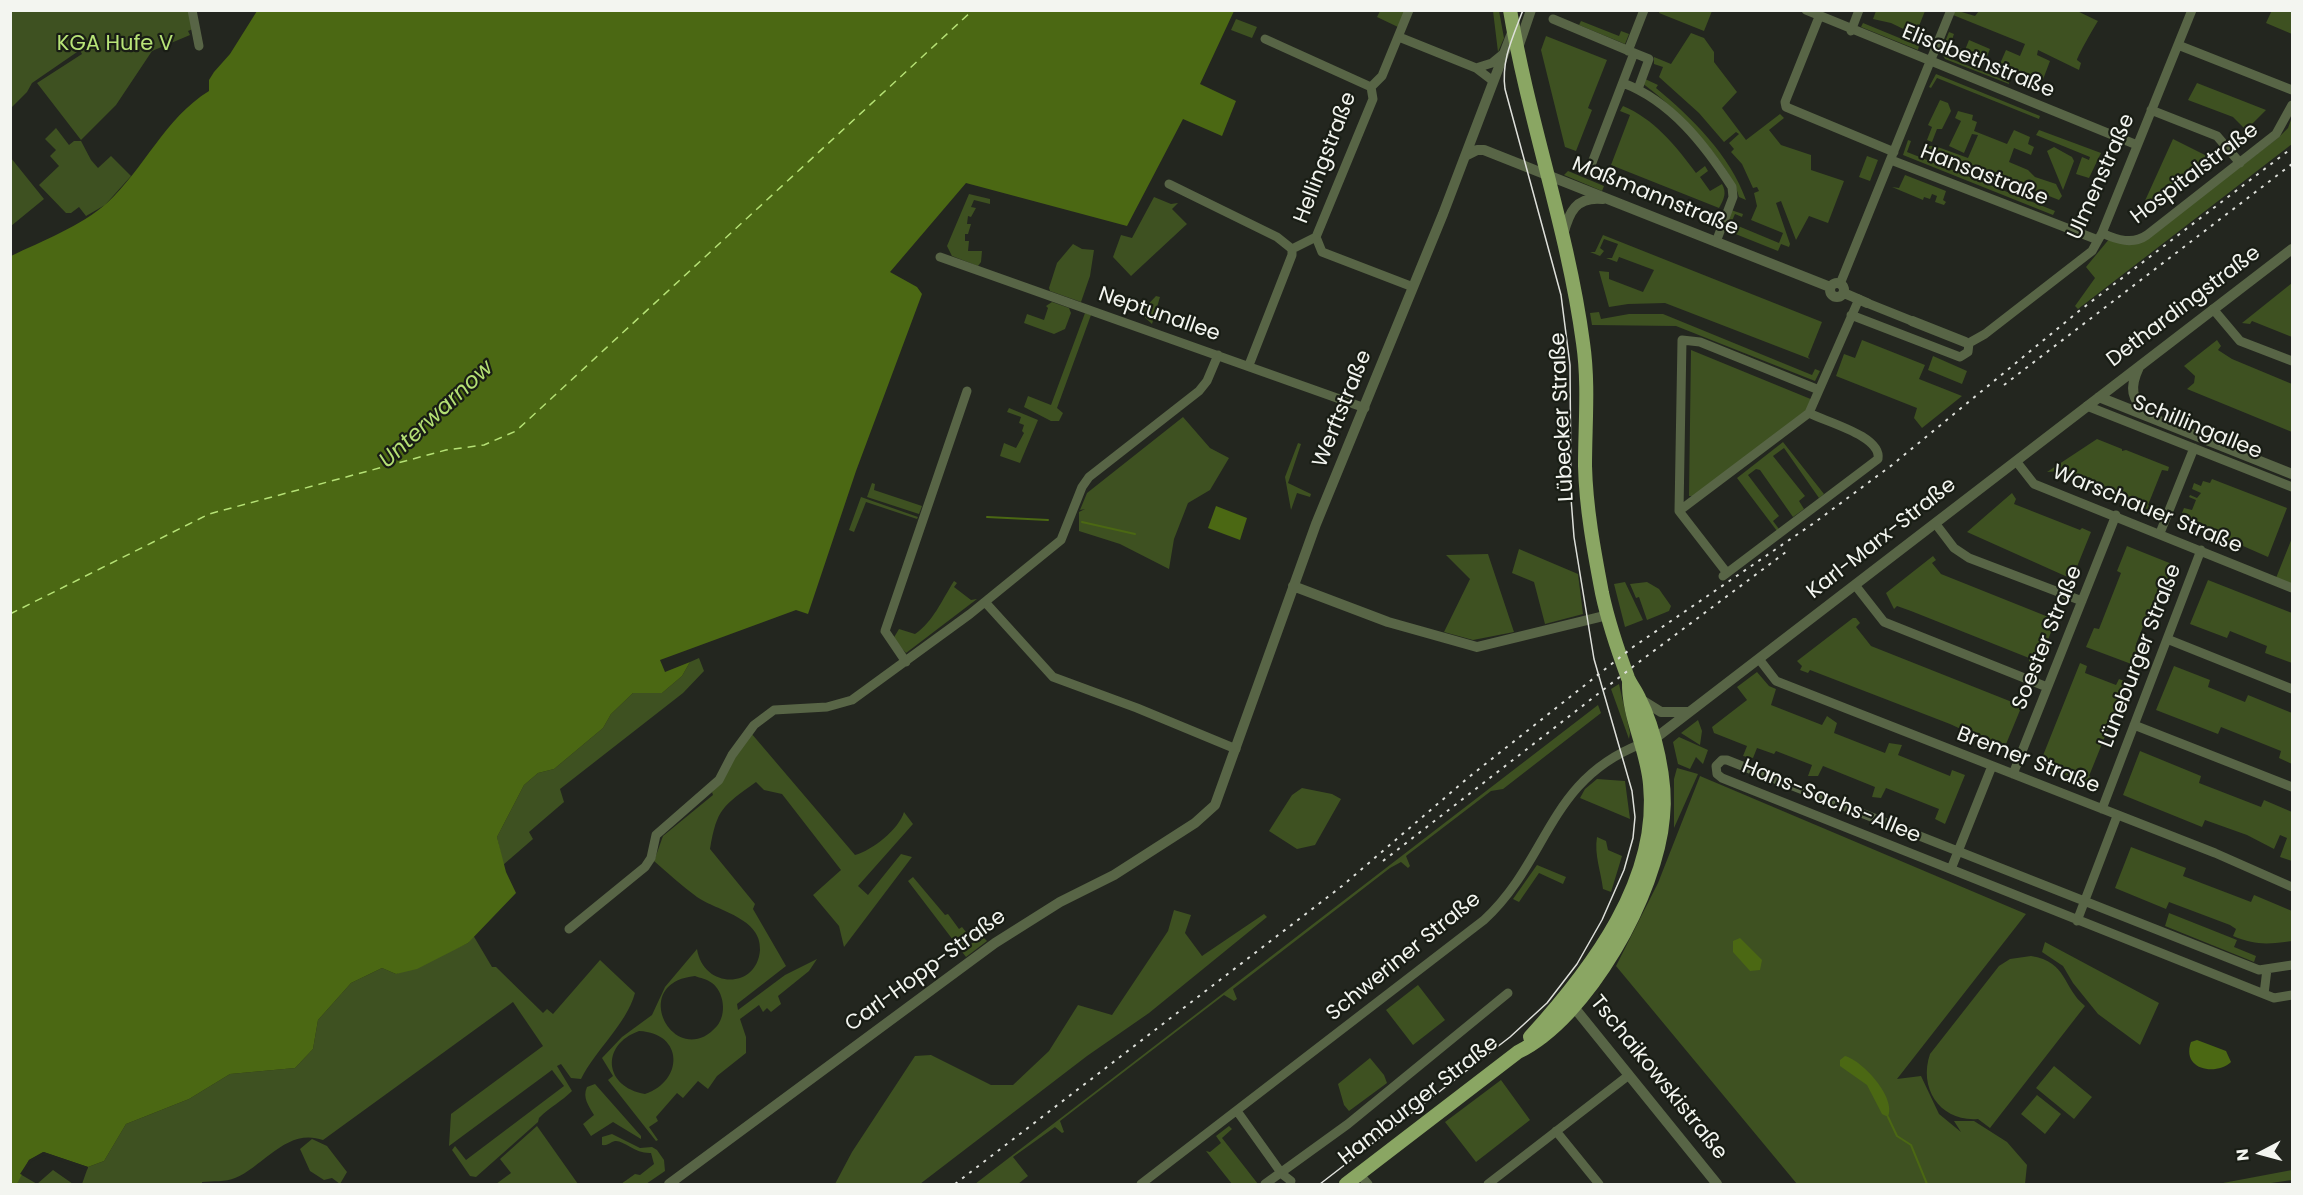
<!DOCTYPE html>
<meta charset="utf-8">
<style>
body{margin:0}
#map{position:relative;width:2303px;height:1195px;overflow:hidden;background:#23261f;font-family:Poppins,sans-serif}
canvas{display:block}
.frame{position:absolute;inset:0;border:12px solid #f3f5f0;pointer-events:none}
.north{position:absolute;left:2231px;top:1123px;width:60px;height:60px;-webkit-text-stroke:4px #191d15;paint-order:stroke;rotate:264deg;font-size:16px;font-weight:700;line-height:24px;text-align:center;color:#f3f5f0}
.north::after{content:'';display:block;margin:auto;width:21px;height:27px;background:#f3f5f0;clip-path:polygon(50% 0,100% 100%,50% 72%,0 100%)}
</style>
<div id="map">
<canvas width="2303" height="1195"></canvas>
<div class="frame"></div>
<div class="north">N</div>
</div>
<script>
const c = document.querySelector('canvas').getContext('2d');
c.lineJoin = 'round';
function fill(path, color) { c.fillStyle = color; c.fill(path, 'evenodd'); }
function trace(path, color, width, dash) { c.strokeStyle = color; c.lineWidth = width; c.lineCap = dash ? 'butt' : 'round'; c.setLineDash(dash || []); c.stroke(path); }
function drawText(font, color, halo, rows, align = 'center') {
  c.font = font + ' Poppins,sans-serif'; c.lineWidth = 4.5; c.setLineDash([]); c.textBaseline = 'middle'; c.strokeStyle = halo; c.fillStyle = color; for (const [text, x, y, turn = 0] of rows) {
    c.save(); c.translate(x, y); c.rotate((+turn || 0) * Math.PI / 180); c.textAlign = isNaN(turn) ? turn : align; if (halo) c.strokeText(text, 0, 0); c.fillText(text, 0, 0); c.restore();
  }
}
const green = new Path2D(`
 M140,10L189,11L195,28L188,31L190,35L152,51L116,105L81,140L37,83L82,54L80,50L32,83L27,92L11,108V11Z
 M1660,10H1712V11L1704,31L1659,13Z
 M1955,10L1975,16L1979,11L2075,10L2098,21C2094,27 2078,55 2077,60L2081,63L2079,70L2038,50L2037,55L2050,61L2042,82L1999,66L2006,50L2020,56L2025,44L1958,17L1953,15Z
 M2272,10L2292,11V34L2266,23Z
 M1380,11H1406L1398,27L1377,17Z
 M1493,11H1499L1504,38L1498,52Z
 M1876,11H1925L1919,26L1925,29L1924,32L1920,30L1918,36L1891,23L1873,19Z
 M1236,19L1257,27L1252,38L1231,30Z
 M1581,21L1619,36L1621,31L1629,34L1625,44L1579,25Z
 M1863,23L1919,46L1918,50L1861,27Z
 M1949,32L1954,34L1946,57L2009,82V84L1945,59L1941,52Z
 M1691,33L1704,38L1714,52V62L1737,92L1722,108L1746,140L1780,114L1784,118L1769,130L1781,145L1811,155V170L1844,181L1828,223L1809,216L1796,240L1781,201L1776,203L1790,244L1789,247L1781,244L1778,251L1728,231L1726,227L1731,210L1743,214L1742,217L1735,214L1731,223L1779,243L1783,233L1751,220L1757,206L1754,193L1759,191L1757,187L1753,188L1742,164L1731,152L1734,149L1729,143L1739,134L1736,132L1724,142L1699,113L1659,77L1663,67L1654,64V57L1671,64Z
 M1546,36L1607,60L1588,108L1592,110L1576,151L1565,147L1541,50Z
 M1969,40L1990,49L1986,59L1965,51L1962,58L1956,56L1959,48L1965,50Z
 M1936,74L2040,116L2039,119L1937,78L1931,88L1929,87Z
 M1645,79L1658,85L1656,88C1692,118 1730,155 1746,200L1739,197C1733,166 1670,102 1643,84Z
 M2197,83L2266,110L2246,130L2233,117L2188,100Z
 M1940,100L1948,103L1951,111L1942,129H1937L1932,142L1927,140L1932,127L1928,125Z
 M1623,106C1653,118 1677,147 1696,173L1705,166L1708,171L1700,177L1710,191L1722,184C1727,193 1724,199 1719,208L1611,165L1630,115L1620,111Z
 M1958,111L1973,115L1972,120L1977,122L1974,131L2007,144L2014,130L2030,137L2028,144L2034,147L2031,155L2014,148L2009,162L2028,170L2035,177L2056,184L2062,196L2059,200L1923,146H1935L1968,158L1978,135L1972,134L1964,153L1949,146L1961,121L1955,118Z
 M2292,117V144L2078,309L2075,306L2095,278L2086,267L2110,238L2140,243L2278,138L2288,128Z
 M56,128L69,145L74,141H81L91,160L98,168L111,156L131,176L105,205L86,216L79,207L71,213H66L39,185L59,166L50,156L56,150L45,139Z
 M2039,130L2101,153L2089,178L2076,174L2082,157L2089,160L2090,157L2036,135Z
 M2173,139L2211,158L2148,204L2144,203Z
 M1908,140L1911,141L1907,152L2055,211L2053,215L1903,155Z
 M2054,147L2072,157L2074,161L2063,190L2047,151Z
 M1867,156L1878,160L1870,181L1859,177Z
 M11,158L44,199L11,226Z
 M1568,171L1604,186L1602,191L1564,175Z
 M1905,175L1946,191L1943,200L1946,202L1944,205L1935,202L1937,196L1932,194L1930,199L1924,197L1923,200L1892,187L1899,188Z
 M969,194L990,199V204L974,200L971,207L976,208L971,217L968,216L967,224H971L968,234H965V241H969L968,251H982L981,262L978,266L952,256L947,246Z
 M1154,197L1171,204L1178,203L1172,209L1187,224L1131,276L1113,257L1121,235L1132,238Z
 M1603,235L1822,322L1808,357L1810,359L1665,303L1628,304L1609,307L1599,271L1609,272V279L1643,292L1654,270L1619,257L1617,262L1606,258H1612L1618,244L1604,239L1600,248L1604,251L1600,256L1590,252H1595Z
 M1073,244L1082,249L1094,250L1090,276L1081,302L1050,291L1049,288L1057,263Z
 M2292,283V337L2252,321L2250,324L2242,323Z
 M1156,296L1160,297L1152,324L1140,313Z
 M1052,302L1069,308L1071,313L1065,329L1054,334L1024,323L1027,314L1044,320L1048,308L1046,306Z
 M1599,312L1601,319L1629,314H1663L1812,375L1815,369L1820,371L1815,381L1676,326L1592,325L1590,313Z
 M1085,313L1091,315L1057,408L1063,413L1059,421H1051L1024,407L1028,396L1051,405Z
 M1862,340L1925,365L1919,379L1962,396L1922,428L1914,418L1917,408L1836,376L1844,354L1855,358Z
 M2217,340L2221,346L2218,350L2232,359L2292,384V432L2187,389L2194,383L2195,376L2184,366Z
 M1691,350L1813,400L1809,410L1697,496H1689Z
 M1933,356L1967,371L1962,384L1928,370Z
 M1009,408L1038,420L1020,463L1000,456L1004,443L1016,448L1024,433L1022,431L1024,425L1019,423L1021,417L1007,412Z
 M1183,417L1210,448L1229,458L1210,490L1188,503L1174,539L1169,569L1120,544L1079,531V512L1085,509L1080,510L1087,493Z
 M2097,439L2122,449V451L2126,450L2169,467L2168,471L2162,470L2148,505L2153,507L2152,511L2138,506V503L2060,471L2047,472Z
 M1783,442L1824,494L1819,498L1784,448L1773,456L1805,496L1799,501L1804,509L1793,517L1760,470L1756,469L1748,475L1779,516L1773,521L1779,529L1777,531L1737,478Z
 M1298,443L1301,444L1288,483L1311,494L1310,497L1297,493L1291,510L1285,477Z
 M2212,479L2287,508L2268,557L2209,531L2184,524L2188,516L2182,513L2184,508L2192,510L2196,500L2189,497L2190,495L2197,498L2201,493L2192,489L2194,483L2201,486L2203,481L2210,483Z
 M872,483L875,484L874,490L922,506L919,514L867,497Z
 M2012,493L2016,499L2014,504L2080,530L2082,528L2091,532L2072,579L1967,532Z
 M861,497L918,517L917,519L866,502L854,532L849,530Z
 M2292,538V584L2276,578Z
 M2127,546L2172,564L2164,589L2159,587L2136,644L2141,646L2134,665L2086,647L2094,628L2099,629L2121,573L2117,571Z
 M1519,549L1578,574L1583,614L1545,624L1534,582L1512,573Z
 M1488,554L1514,632L1473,640L1444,632L1470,579L1446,555Z
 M1933,556L1936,560L1932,563L1941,574L2046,616L2047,613L2057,617L2038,665L2029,661V658L1911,611L1897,606L1894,609L1886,593Z
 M2208,580L2292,613V663L2265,653L2267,646L2230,631L2227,638L2190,624Z
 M954,581L957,583L954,587L971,600L977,599L906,653L893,639L899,629L915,634C933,622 942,600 954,581Z
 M1625,582L1643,620L1625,627L1614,584Z
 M1647,582L1659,589L1671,606L1669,611L1647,620L1639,597L1636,598L1630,584Z
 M1853,618H1856L1860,623L1856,627L1871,646L2012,702L2014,699L2023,703L2004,749L1950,724L1810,670L1808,673L1800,670L1802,666L1797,661Z
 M699,658L704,671L683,693L560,789L564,802L529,832L533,839L503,865L497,837L524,785L538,773L554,769L603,728L611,714L633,693H662L682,676L690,662Z
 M2080,663L2087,666L2085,673L2116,685L2119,679L2127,682L2089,776L2094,779L2091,785L2035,763L2038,757L2042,758Z
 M2174,666L2210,680L2208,687L2245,702L2248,695L2292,713V764L2279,758L2281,751L2221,727L2218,734L2156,710Z
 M1757,672L1769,686L1776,689L1771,705L1822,725L1827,716L1837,723L1834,733L1885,753L1889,743L1902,745L1898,755L1950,776L1952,770L1965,775L1945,824L1935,819L1939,809L1886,788L1881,798L1872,797L1875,787L1823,766L1818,776H1808L1812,765L1776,751L1774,754L1757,748L1753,758L1743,756L1747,746L1714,733L1712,727L1747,700L1737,687Z
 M1619,684L1630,733L1629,739L1611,689Z
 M1598,705L1601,713L1503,789L1491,791L1406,856L1410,866L1408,868L1401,862L1390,868L1233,989L1237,999L1234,1001L1224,995L1060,1121L1064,1132L1062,1133L1055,1127L1013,1157L1028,1176L1018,1184H975Z
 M1698,720L1702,731L1700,745L1681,733Z
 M751,733L855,855C873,850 899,829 904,812L913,824L858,886L868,895L901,854L912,857L844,947L839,926L813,895L841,870L782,794L764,790L756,782C723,806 717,808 710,849L755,904L753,909L786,966L737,1004L738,1010L785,975L817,959L809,971L778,996L781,1004L771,1012L767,1008L763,1012L759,1005L740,1019L746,1037V1053L717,1076L708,1089L698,1081L683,1098L677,1093L656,1117L658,1121L649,1127L658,1140L656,1141L608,1080L613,1076L602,1058L622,1037L652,1015L665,987L697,949C703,989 757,990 760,950C762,918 717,911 697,897C682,886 668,873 654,861L663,836L713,795L712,792ZM695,976C700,978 707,979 712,983C724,992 727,1014 717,1026C676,1073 626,983 695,976ZM639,1031C684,1033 684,1081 645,1094C604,1087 600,1045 639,1031Z
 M1679,737L1708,750L1703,764L1696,757L1690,769L1678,764L1673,742Z
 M2140,751L2201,776L2199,783L2261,807L2264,800L2292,812V861L2280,857L2287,838L2280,835L2274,849L2247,835L2205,820L2202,827L2123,795Z
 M1677,768L1698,774L1674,828V779Z
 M1700,776L2026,914L1897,1079L1921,1076L1939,1114L1961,1132L1954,1121H1974L2007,1142L2027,1165L2025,1184H1797L1616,966L1658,883Z
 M1597,779L1625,781L1630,819L1580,798L1585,789Z
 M1302,788L1332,794L1341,799L1315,845L1297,849L1269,831L1292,795Z
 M1597,837L1606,841L1608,850L1622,856L1611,892L1603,889C1601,872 1594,854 1597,837Z
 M2131,847L2186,868L2183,876L2251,902L2254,895L2292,911V941C2269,944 2257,946 2233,936L2236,929L2230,925L2169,902L2166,909L2115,888Z
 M1537,865L1566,877L1563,884L1539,873L1519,902L1513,899Z
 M913,877L945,915L948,914L959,929L962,927L970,937L965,941L968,946L982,936L987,941L966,957L908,881Z
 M1174,910L1191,915L1185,933L1202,956L1264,914L1267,917L1149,1013L1087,1056L920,1184H835L852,1152L915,1056L931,1055L991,1085H1013L1049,1051L1078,1005L1112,1015L1168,931Z
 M2169,913L2237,940L2234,947L2256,956L2254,962L2165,926Z
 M473,935L492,967H496L543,1013L547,1009L553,1014L600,960L635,993C626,1025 596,1049 581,1079L571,1078L561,1064L557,1066L572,1091C562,1101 550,1107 539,1118L538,1122L476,1177L470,1176L452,1150L455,1146L466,1160L564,1086L552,1070L449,1146L451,1114L543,1046L513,1002L323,1140C287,1127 264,1166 235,1178C226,1182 212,1181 202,1182V1184H82L88,1167L104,1161L126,1124L189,1099L230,1074L295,1068L313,1049L318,1020L351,983L382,968L396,974L468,943Z
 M2045,942L2159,1003L2140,1045L2098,1014L2073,983L2063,966L2042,952Z
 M2031,956C2068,962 2062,987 2085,1006L1990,1128L1978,1119C1941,1122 1918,1089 1930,1054L1999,966L2010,959Z
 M1418,985L1445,1020L1413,1045L1386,1010Z
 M1370,1058L1384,1075L1387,1083L1349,1111L1344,1105L1338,1084Z
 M2054,1066L2092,1097L2074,1119L2036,1088Z
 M1501,1080L1530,1120L1476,1162L1445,1122Z
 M595,1084L641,1136V1139L613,1122L591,1136L583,1124L594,1115C589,1106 582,1098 587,1087Z
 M2037,1095L2061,1114L2045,1134L2021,1114Z
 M537,1126L578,1184H496L511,1173L500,1159Z
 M1229,1126L1232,1129L1222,1138L1258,1184H1232L1206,1151L1210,1152L1221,1143L1216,1136Z
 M612,1134L640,1148L652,1147L657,1150L664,1160L665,1171L646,1184H621L635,1174L640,1175L654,1164L651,1153C635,1154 624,1140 615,1141C610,1142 608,1146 602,1145V1137Z
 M312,1139L327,1146L347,1172L340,1184L332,1178L324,1180L310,1171L300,1149Z
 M53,1170L73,1184H17L20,1174L37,1184Z
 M2292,1170V1180L2264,1184L2223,1183Z`);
const water = new Path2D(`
 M257,11H1234L1200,84L1236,101L1222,136L1183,119L1127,226L966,183L890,272L917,287L922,294L856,471L808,614L796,610L660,660L665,672L690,662L682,676L662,693H633L611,714L603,728L554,769L538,773L524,785L497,837L506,872L516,893L468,943L417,969L396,974L382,968L351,983L318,1020L313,1049L295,1068L230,1074L189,1099L126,1124L104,1161L88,1167L43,1152L29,1160L17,1184H11V256C42,241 81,226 107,203C144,169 165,118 209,91V80L214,72L230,54Z
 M1216,506L1247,518L1240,540L1208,528Z
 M1740,938L1762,960L1760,970L1750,971L1733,952V941Z
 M2197,1040L2226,1051L2231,1062C2216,1076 2181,1070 2191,1042Z
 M1845,1056C1863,1061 1897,1098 1888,1117L1882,1114L1867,1085L1840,1066V1060Z`);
const pier = new Path2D(`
 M44,1152L88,1167L87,1170L44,1155L31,1162L23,1175L20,1174L29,1160Z`);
const stream = new Path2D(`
 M987,517L1048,520
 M1082,522L1135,534
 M1888,1117L1897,1136L1911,1145L1927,1184`);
const ferry = new Path2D(`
 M10,614L209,514L446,450L484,445L516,431L973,10`);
const minor = new Path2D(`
 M192,10L199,46
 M1806,10L2137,145
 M1819,17L1785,102L1786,107L1894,152
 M1553,19L1634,53L1590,168
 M1851,31L1859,10
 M1399,37L1476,68L1493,81
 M1265,39L1371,87
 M2178,45L2292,90
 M1628,51L1644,10
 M1634,53L1649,59L1638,89
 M1476,68L1492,63L1503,54
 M1623,83C1671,101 1705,145 1732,187L1733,197L1716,242
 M1371,87L1382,76L1409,10
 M2151,110L2217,136L2240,163
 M1891,160L2098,240
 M1169,184L1277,237L1292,249
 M2102,233C2117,240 2133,245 2147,235L2276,134L2292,105
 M1316,237L1322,252L1413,287
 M1292,249L1316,237L1373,99L1371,87
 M940,257L1365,408
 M1840,284L1951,10
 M1867,303L1912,321
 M2213,309L2240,341L2292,361
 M1851,315L1960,357L1968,352L1969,343
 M1969,343L1985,334L2092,251L2102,233L2192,10
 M1249,365L1292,255V249
 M2087,406L2292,487
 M2016,461L2034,484L2292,588
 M1679,511L1809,413L1859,299
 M1935,523L1954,548L1969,558L2082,601
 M2160,533L2194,448
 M1727,573L1679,511L1682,340L1700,342L1819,390
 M1723,576L1878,459C1882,436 1826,422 1809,413
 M1855,585L1884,622L2047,687
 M985,602L1053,677L1137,708L1236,749
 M2167,639L2292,689
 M1759,659L1776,681L2215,853L2292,887
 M906,662L885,631L967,391
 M2134,725L2292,787
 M2013,774L2116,515
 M2102,809L2201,550
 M1951,869L1992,766
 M2077,921L2117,816
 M569,929L645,867L651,858L656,835L719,780L732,755L754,725L774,710L827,707L852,700L970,614L1061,540L1082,487L1089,477L1199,391L1207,381L1218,355
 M2292,965L2259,970L1727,760H1722L1716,766L1717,774L1722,778L2274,998L2292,995
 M2264,994L2267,969
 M1237,1111L1282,1174L1291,1181
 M1556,1131L1599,1184
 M1359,1174L1368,1184
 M1141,1184L1484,920C1549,860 1548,780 1641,744
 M1265,1184L1348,1124L1508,993
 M1488,1184L1629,1075`);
const tertiary = new Path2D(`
 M1518,48L1531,10
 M1465,156L1477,150H1484L1830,287
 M1563,235C1569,212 1576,196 1603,199
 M1830 290a7 7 0 1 1 14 0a7 7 0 1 1-14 0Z
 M1844,293L1867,303
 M1912,321L1965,342
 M2139,367C2129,388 2131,399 2149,416
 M2099,397L2292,474
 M1293,586L1388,622L1477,647L1608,615
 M1640,699L1661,712H1687
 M1653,740L2292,249
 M1573,1006L1717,1184
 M669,1184L995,943L1060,902L1114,875L1195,823L1215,805L1316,524L1443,214L1513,30`);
const primary = new Path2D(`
 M1530,1037C1591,970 1660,880 1650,784C1647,748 1628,717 1629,681
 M1346,1184L1518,1052C1588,1018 1657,893 1663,817C1667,782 1655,729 1639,698C1636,691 1631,685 1628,678C1618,651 1608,621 1602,593C1594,551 1586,508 1585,466C1585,425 1589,384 1583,343C1568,230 1529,123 1510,10`);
const tram = new Path2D(`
 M1320,1184L1510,1037L1547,1003L1577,964L1602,920L1624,870L1633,838L1635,817L1632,791L1594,659L1574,537L1571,498L1570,365L1561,295L1505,89C1501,60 1513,37 1523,10`);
const rail = new Path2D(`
 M2004,385L2292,164
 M1383,861L1639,662L1790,549
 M955,1184L1342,886L1469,777L1633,647L1814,523L1892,465L2079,311L2292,148`);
const parkNames = [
 ["KGA Hufe V",115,45]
];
const streetNames = [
 ["Elisabethstraße",1978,62,22],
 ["Hellingstraße",1326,158,-69],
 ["Hospitalstraße",2195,174,-37],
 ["Hansastraße",1984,176,21],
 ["Ulmenstraße",2102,177,-66],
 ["Maßmannstraße",1655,197,22],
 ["Dethardingstraße",2184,307,-37],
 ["Neptunallee",1159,315,19],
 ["Werftstraße",1343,409,-68],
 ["Lübecker Straße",1563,417,-93],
 ["Schillingallee",2197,428,22],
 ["Warschauer Straße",2147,510,22],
 ["Karl-Marx-Straße",1882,539,-38],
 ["Soester Straße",2048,638,-68],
 ["Lüneburger Straße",2141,656,-69],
 ["Bremer Straße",2028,761,21],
 ["Hans-Sachs-Allee",1831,802,22],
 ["Schweriner Straße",1404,957,-39],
 ["Carl-Hopp-Straße",926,971,-36],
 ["Tschaikowskistraße",1658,1078,51],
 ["Hamburger Straße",1419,1101,-38]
];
const waterNames = [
 ["Unterwarnow",437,415,-43]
];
fill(green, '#3e5121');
fill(water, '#4b6813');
fill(pier, '#23261f');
trace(stream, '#4b6813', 2);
trace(ferry, '#b5e175', 1.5, [8, 6]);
trace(minor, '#586546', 9);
trace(tertiary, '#586546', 10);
trace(primary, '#8aa663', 14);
trace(tram, '#dee0db', 1.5);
trace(rail, '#dee0db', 2, [3, 6]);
drawText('21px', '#b8e478', '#191d15', parkNames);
drawText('21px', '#f3f5f0', '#191d15', streetNames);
drawText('italic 22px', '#b5e175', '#191d15', waterNames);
</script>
